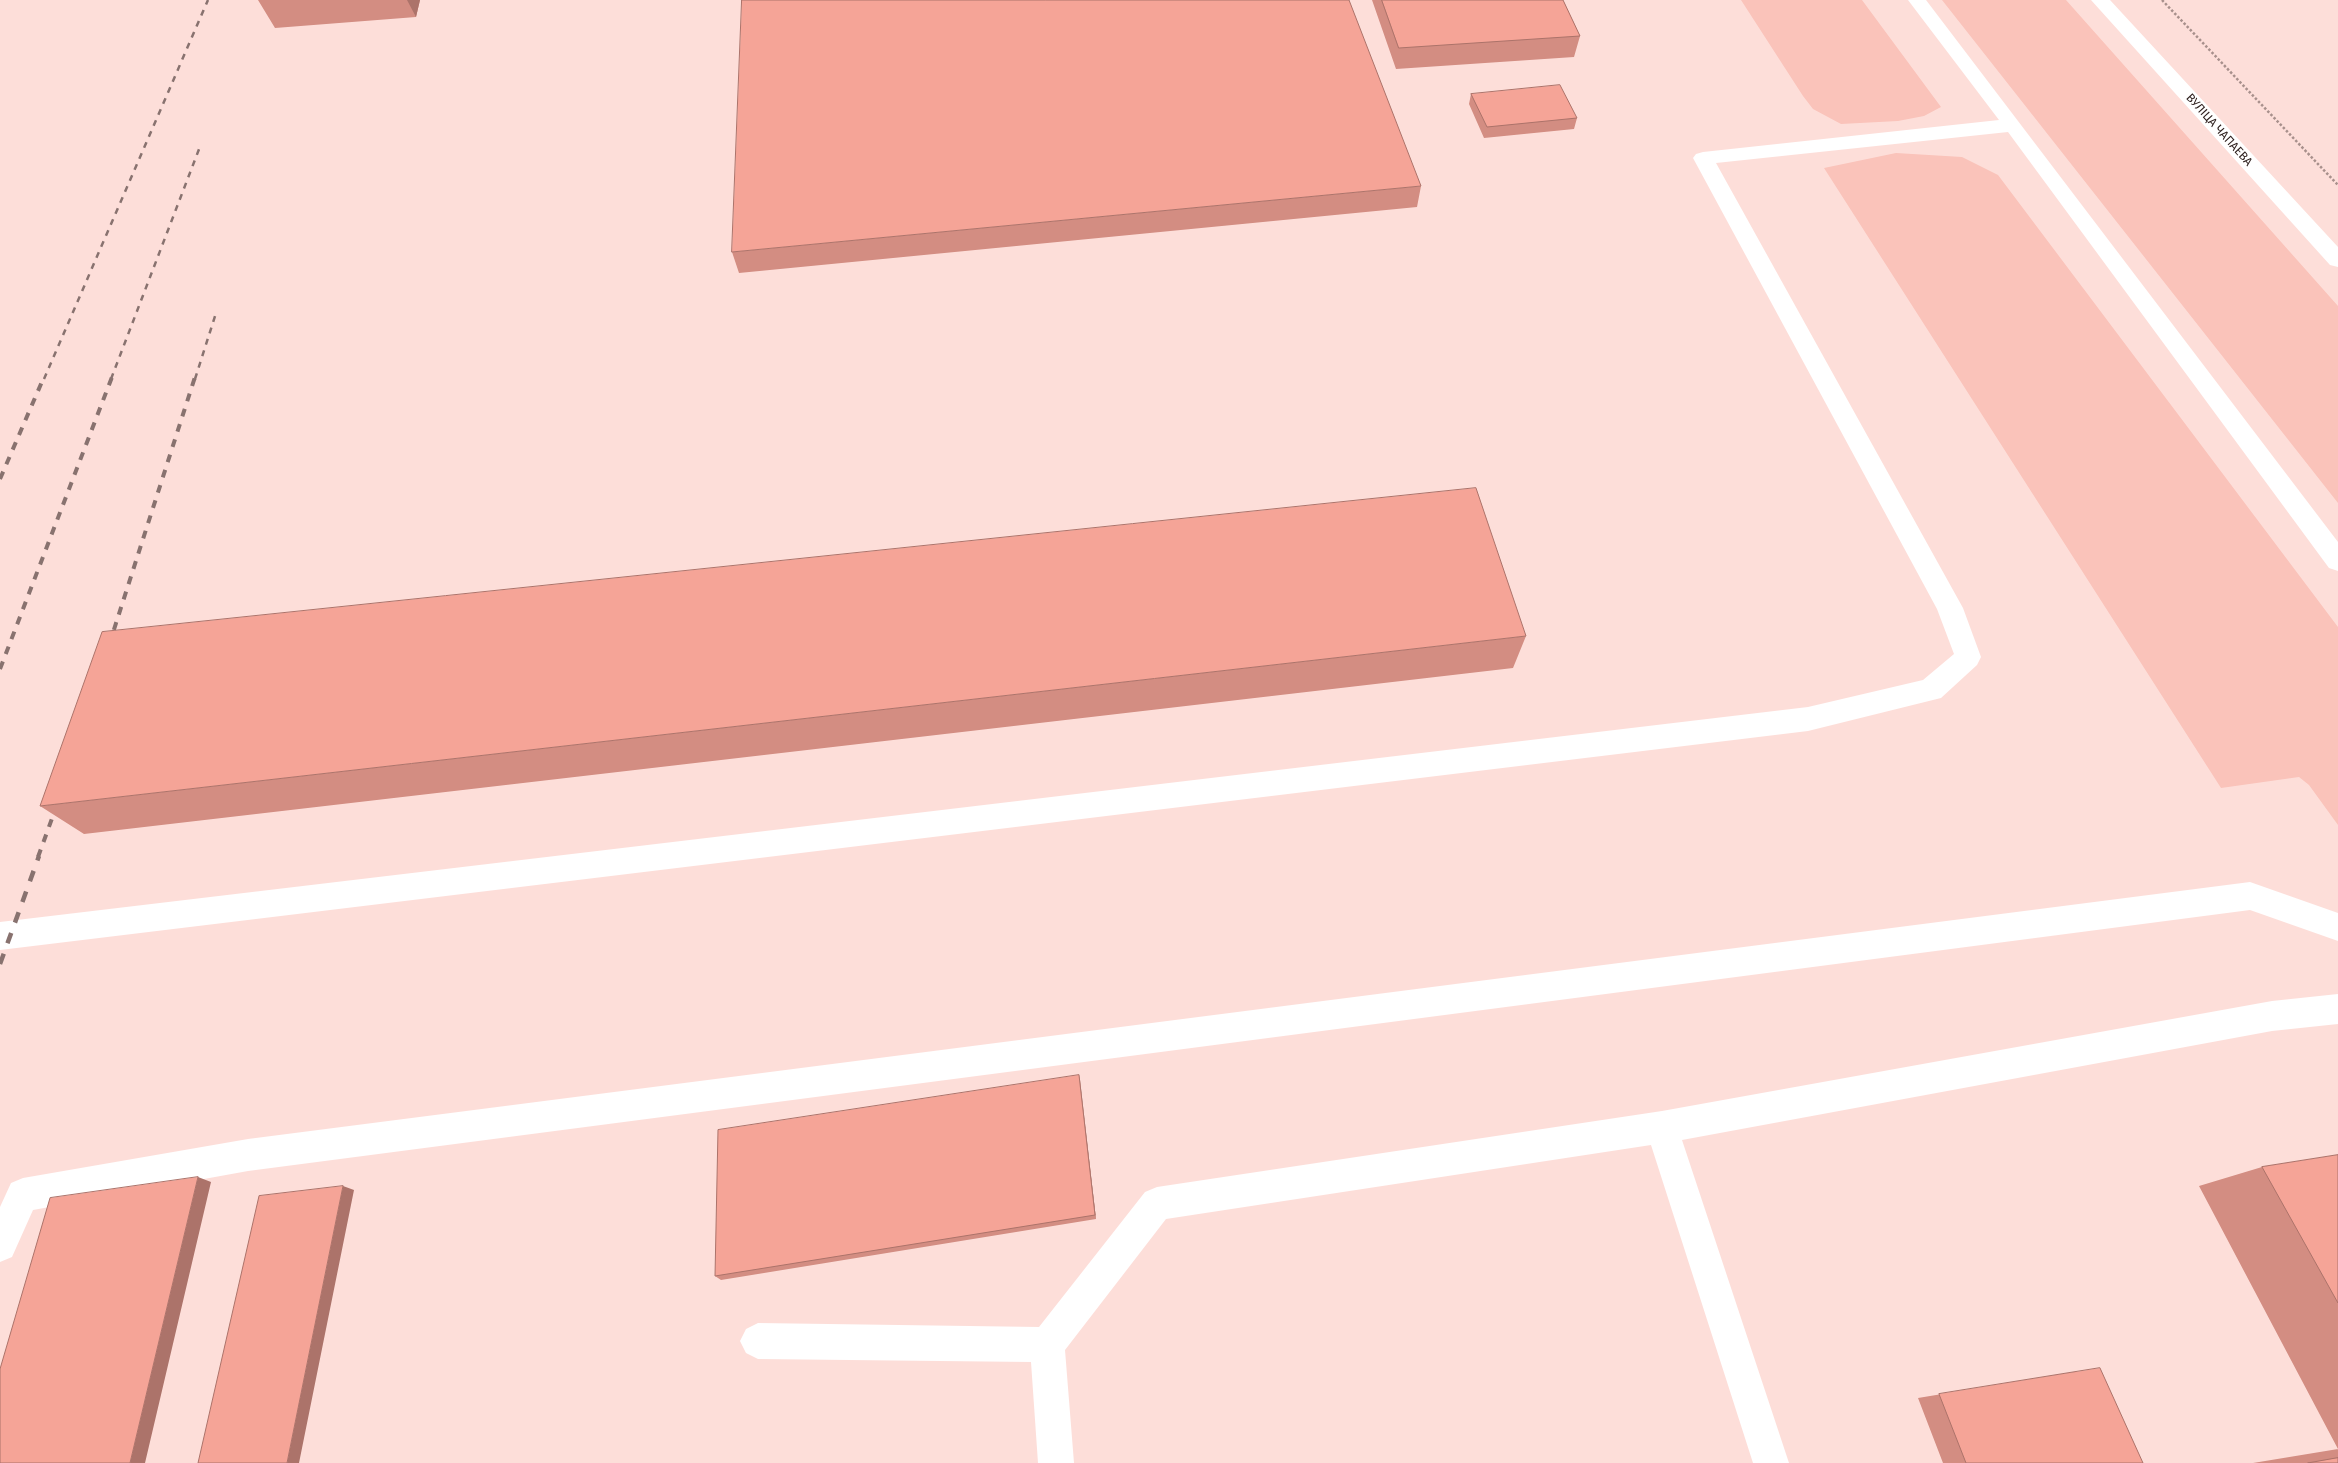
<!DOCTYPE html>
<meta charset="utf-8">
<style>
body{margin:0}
canvas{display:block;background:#fdded9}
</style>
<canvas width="2338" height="1463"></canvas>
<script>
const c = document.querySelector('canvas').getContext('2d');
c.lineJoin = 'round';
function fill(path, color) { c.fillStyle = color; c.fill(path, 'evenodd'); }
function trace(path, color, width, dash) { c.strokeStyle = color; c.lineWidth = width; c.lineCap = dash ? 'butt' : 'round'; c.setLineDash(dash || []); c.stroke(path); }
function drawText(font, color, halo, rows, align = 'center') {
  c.font = font + ' "Fira Sans",sans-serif'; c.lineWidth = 4.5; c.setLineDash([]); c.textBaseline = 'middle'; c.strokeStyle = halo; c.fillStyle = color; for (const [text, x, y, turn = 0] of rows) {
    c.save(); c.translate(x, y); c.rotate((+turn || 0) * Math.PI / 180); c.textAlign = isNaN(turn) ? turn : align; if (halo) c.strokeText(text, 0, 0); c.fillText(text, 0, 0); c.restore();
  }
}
const green = new Path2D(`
 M1741,0H1862L1941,107L1924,116L1898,121L1841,124L1813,109L1803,96Z
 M1942,0H2066L2338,306V503Z
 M1896,153L1962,157L1998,175L2338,627V825L2309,785L2299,777L2221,788L1824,168Z`);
const path = new Path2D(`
 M2162,0L2338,185`);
const minor = new Path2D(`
 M1908,0H1926L2338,542V571L2329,568L2008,132L1716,163L1963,608L1981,657L1977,665L1941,698L1808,731L0,950V922L1808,707L1923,680L1954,654L1937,609L1693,158L1696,154L1703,152L1999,120Z
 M2091,0H2110L2338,247V267L2330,265Z
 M2250,882L2338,913V941L2250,910L248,1171L33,1210L12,1257L0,1262V1207L11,1183L23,1178L248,1139Z
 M2338,994V1024L2272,1031L1682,1140L1789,1463H1753L1651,1145L1166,1219L1065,1350L1074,1463H1038L1031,1362L758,1359L746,1353L740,1341L746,1329L758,1323L1039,1327L1145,1192L1157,1187L1662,1111L2272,1001Z`);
const railFar2 = new Path2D(`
 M44,379L208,0
 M111,379L201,144
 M195,379L216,313`);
const railFar1 = new Path2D(`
 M0,479L44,377
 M109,645L195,377
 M0,669L112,377
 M38,857L58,802`);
const rail = new Path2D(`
 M0,964L39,856`);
const wall = new Path2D(`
 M258,0H420L416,17L275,28Z
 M1372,0H1563L1580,36L1574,57L1396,69Z
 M1471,94L1577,118L1574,129L1484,138L1469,104Z
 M1421,186L1417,207L739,273L732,252Z
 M1526,636L1513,668L84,834L40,806Z
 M1079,1075L1096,1219L721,1280L715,1276Z
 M2338,1155V1463H2253L2338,1449L2199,1186L2262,1167Z
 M2075,1372L2143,1463H1943L1918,1398Z`);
const shadedWall = new Path2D(`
 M407,0H420L416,17Z
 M1079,1075L1080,1080L1096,1219L1095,1215Z
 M198,1177L211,1182L145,1463H130Z
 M343,1186L354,1190L299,1463H287Z`);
const building = new Path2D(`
 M742,0H1349L1421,186L732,252Z
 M1382,0H1563L1580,36L1399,48Z
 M1560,85L1577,118L1487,127L1471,94Z
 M1476,488L1526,636L40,806L102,632Z
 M1079,1075L1095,1215L715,1276L718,1130Z
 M2338,1155V1303L2262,1167Z
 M198,1177L130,1463H0V1369L50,1198Z
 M343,1186L287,1463H198L259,1196Z
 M2100,1368L2143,1463H1966L1939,1394Z
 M2338,1458V1463H2308Z`);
const farStreetnames = [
 ["ВУЛІЦА ЧАПАЕВА",2219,130,48]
];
fill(green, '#fac3ba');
trace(path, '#a8908c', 2.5, [2.5, 2]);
fill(minor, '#fff');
trace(railFar2, '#88726f', 2.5, [6, 6]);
trace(railFar1, '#88726f', 4, [8, 8]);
trace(rail, '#88726f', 4.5, [11, 11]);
fill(wall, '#d38d82');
fill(shadedWall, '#ac736a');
fill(building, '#f5a497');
trace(building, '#ac736a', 1);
drawText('12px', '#2e201e', '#fff', farStreetnames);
</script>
